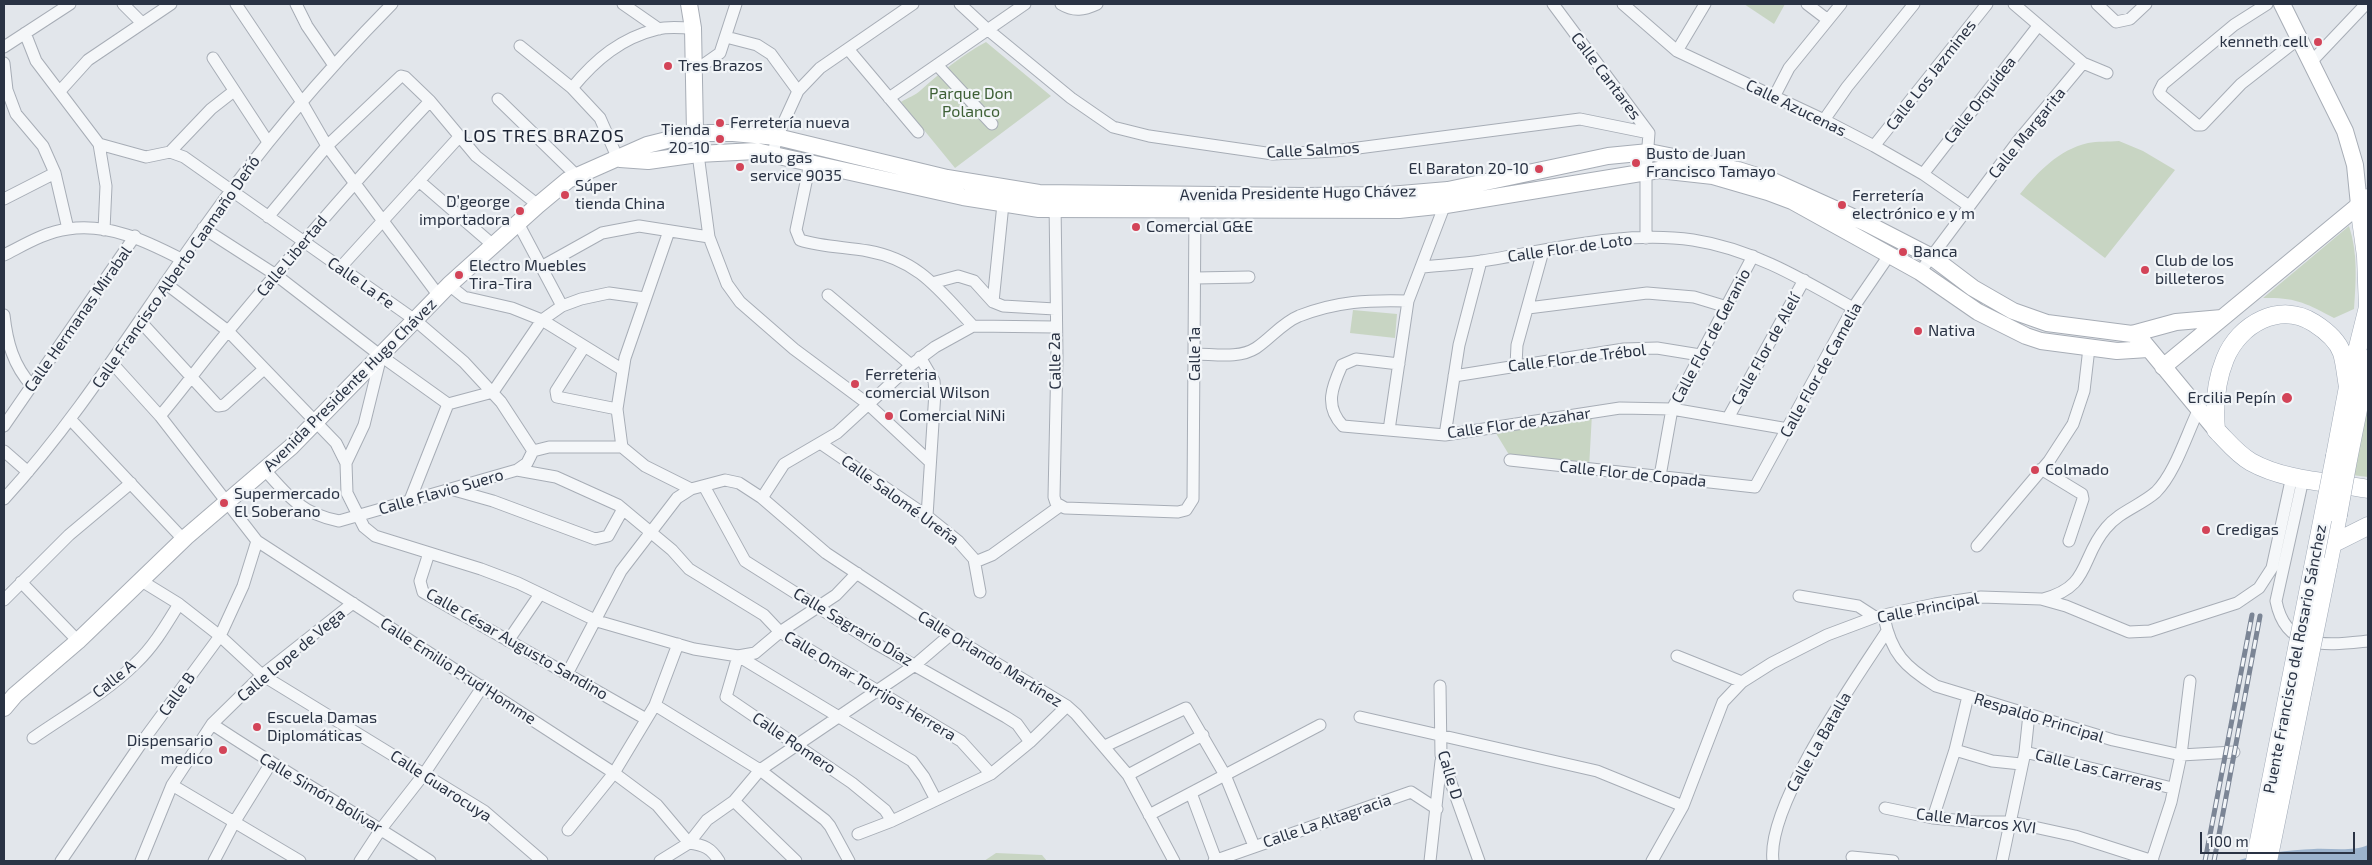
<!DOCTYPE html>
<meta charset="utf-8">
<style>
body{margin:0}
#map{position:relative;width:2372px;height:865px;overflow:hidden;background:#e2e6eb;font-family:"Exo 2",sans-serif}
canvas{display:block}
.frame{position:absolute;inset:0;border:5px solid #2a3344;pointer-events:none}
.scale{position:absolute;left:2200px;top:832px;width:155px;height:22px;box-sizing:border-box;border:2px solid #2a3344;border-top:0;padding-left:6px;font-size:15px;line-height:18px;white-space:nowrap;color:#2a3344;-webkit-text-stroke:4px #f2f5f8;paint-order:stroke}
</style>
<div id="map">
<canvas width="2372" height="865"></canvas>
<div class="frame"></div>
<div class="scale">100 m</div>
</div>
<script>
const c = document.querySelector('canvas').getContext('2d');
c.lineJoin = 'round';
function fill(path, color) { c.fillStyle = color; c.fill(path, 'evenodd'); }
function trace(path, color, width, dash) { c.strokeStyle = color; c.lineWidth = width; c.lineCap = dash ? 'butt' : 'round'; c.setLineDash(dash || []); c.stroke(path); }
function drawText(font, color, halo, rows, align = 'center') {
  c.font = font + ' "Exo 2",sans-serif'; c.lineWidth = 4.5; c.setLineDash([]); c.textBaseline = 'middle'; c.strokeStyle = halo; c.fillStyle = color; for (const [text, x, y, turn = 0] of rows) {
    c.save(); c.translate(x, y); c.rotate((+turn || 0) * Math.PI / 180); c.textAlign = isNaN(turn) ? turn : align; if (halo) c.strokeText(text, 0, 0); c.fillText(text, 0, 0); c.restore();
  }
}
const green = new Path2D(`
 M1744,4H1785L1774,24Z
 M986,42L1051,96L955,168L901,102C907,98 916,95 921,90C941,72 962,55 986,42Z
 M2119,141L2143,151L2175,170L2105,258L2020,194C2038,172 2058,150 2088,143C2097,141 2109,142 2119,141Z
 M2349,226C2358,253 2356,281 2354,309L2334,318C2306,303 2295,297 2263,298Z
 M1353,310L1397,314L1395,338L1350,333Z
 M2368,395V477L2352,475Z
 M1592,414L1589,468L1511,458L1494,430Z
 M996,853L1042,855L1047,861H984Z`);
const water = new Path2D(`
 M2368,845V861H2236C2261,853 2288,850 2314,849C2331,848 2352,852 2368,845Z`);
const street = new Path2D(`
 M123,4L142,23
 M236,4L301,101L327,146L439,296
 M296,4L307,26L333,64
 M623,4L659,29
 M960,4L987,29L1071,98L1113,127L1149,136L1273,154L1335,151L1580,119L1649,133
 M1061,4C1074,12 1084,10 1097,4
 M1553,4L1649,133L1646,172V238
 M1623,4L1677,51L1824,120L1874,146L1923,174L1969,206
 M1807,4L1828,20
 M2014,4L2083,63L2107,73
 M2097,4L2116,22L2130,19L2146,4
 M2267,4L2234,25L2163,84L2159,92L2161,95L2197,125H2202L2241,84L2301,37
 M25,33L36,61L99,144L106,186L104,230
 M726,37L757,45L771,54L798,91
 M520,46L572,88L600,118L618,159
 M4,47L70,4
 M848,49L918,132
 M1677,51L1705,4
 M213,58L268,142
 M2312,61L2366,4
 M4,63L7,90L16,114L43,146L55,173L68,229
 M937,65L992,124
 M693,72L720,53L736,4
 M572,88C596,59 621,38 658,29C668,26 682,28 693,28
 M60,91L88,60L171,4
 M1774,97L1789,68L1841,4
 M889,98L1025,4
 M498,99L577,176
 M1824,120L1847,87L1914,4
 M99,144L146,157L170,152L184,157L415,320L464,362L501,402L533,451L549,447H622
 M1874,146L1987,4
 M170,152L211,109L234,91
 M773,153L777,137L798,91L820,68L913,4
 M698,154L709,237L727,284L740,302L794,349L868,404L929,461
 M810,163L796,230L800,240C822,247 846,247 868,251C919,260 940,291 973,326
 M1923,174L2038,26
 M419,181L493,245
 M4,199L55,173
 M1055,202L1057,356L1054,497L1056,503L1065,508L1178,512L1186,510L1193,499L1195,204
 M268,217L327,146L401,76L405,77L430,101L476,156L538,205
 M518,223L562,306
 M203,228L276,275L381,356L448,404
 M669,231L625,358L617,409L622,447L645,466L691,489
 M4,255C24,245 45,232 68,229C109,223 146,241 181,259
 M541,267L602,233L639,226L709,237
 M1422,267C1442,265 1463,264 1482,261C1551,250 1623,230 1693,240C1752,249 1802,279 1853,308
 M339,269L459,137
 M1920,272L2018,141L2083,63
 M1196,278L1249,277
 M165,283L228,331L336,443L346,463L347,493L364,527L375,536L481,569L518,583L597,621L694,649L738,656L912,761L924,777L935,798
 M932,283L958,276L974,281L993,302L1003,306L1055,309
 M449,285L464,297L512,308L542,320L623,370
 M828,295L911,365
 M993,302L1003,204
 M1528,308L1647,293L1694,297L1727,307
 M4,315C7,342 13,365 32,386
 M140,321L218,406L224,405L264,369
 M584,347L556,391L557,397L617,409
 M1195,354C1214,354 1239,359 1256,348C1271,338 1282,323 1299,316C1338,301 1368,300 1408,301
 M920,357L934,381L935,392L927,516
 M112,363L160,416L257,541L614,773L657,805L689,843
 M1399,364L1356,359L1342,365C1332,387 1324,406 1343,426L1445,435L1620,408L1672,409L1788,429
 M1516,365L1517,345L1543,251
 M1454,376L1624,349L1657,348L1700,355
 M160,416C184,388 205,358 229,330C294,252 360,175 430,101
 M1728,418L1804,280
 M71,420L183,539
 M4,426L135,236
 M1389,430L1408,301L1447,199
 M1445,435L1459,345L1481,261
 M820,443L927,516L958,541L974,559L980,592
 M4,451L28,472
 M1510,460L1755,487L1853,308L1890,254
 M346,463L364,425L381,356
 M2041,469L2082,494L2083,499L2069,541
 M265,470C289,498 303,514 339,521L517,470L556,477L618,505L672,550L689,569L764,615L780,632L961,741L991,774
 M517,470L527,463L533,451
 M1660,476L1672,409L1753,256
 M2303,479L2276,601C2286,652 2328,645 2368,641
 M704,486L745,561L873,642L1006,717L1017,724L1030,742
 M454,490L493,501L595,539L608,536L623,509
 M762,498L826,553L950,635L1067,706L1076,714L1128,775L1174,861
 M4,499C81,415 137,321 203,229C260,148 323,74 392,4
 M410,500L448,404L493,392L542,320L562,306L581,299L609,293L645,298
 M1977,546L2049,461L2073,424L2084,391L2089,348
 M429,553L420,581L423,592L646,719
 M975,562L992,555L1060,506
 M857,573L836,595L780,632L755,653L738,656L726,697L852,783L885,810L892,821
 M140,580L179,604L220,636L262,675L484,811L542,861
 M21,582L78,641
 M1799,596L1858,606L1875,617
 M2043,599C2091,587 2080,558 2106,528C2120,511 2140,506 2156,492C2175,473 2186,436 2198,411
 M4,600L69,535L131,483
 M1884,617C1891,653 1905,667 1936,686L2113,740L2181,755L2234,752
 M508,641L540,594
 M1677,656L1742,682
 M567,674L621,571L677,498L691,489L725,480L739,483L762,498L784,464L837,433L911,365L935,347L973,326L1055,327
 M1440,686L1441,755L1479,861
 M655,705L760,770L825,820L830,826L849,861
 M1360,717L1597,771L1683,806
 M212,724C284,772 358,814 430,861
 M33,738C67,714 106,693 136,663C154,646 166,625 179,604
 M1105,746L1186,708L1225,775L1254,846
 M1955,750L1992,761L2021,764
 M2025,752L2172,788
 M1128,775L1203,735
 M172,785L300,861
 M1191,793L1216,860
 M734,801L796,861
 M1885,808L1933,818L1976,822H2011L2075,836L2153,861
 M1149,815L1320,725
 M1933,818L1955,750L1968,696
 M568,830L614,773L655,705L678,644
 M858,834L892,821L991,774L1030,742L1067,706
 M689,843C704,845 711,848 719,861
 M1852,857L1893,861
 M2152,860L2171,802L2181,755L2190,681
 M61,861L142,742L220,636L243,586L257,541
 M141,861L172,785L212,724L262,675L353,603
 M214,861L235,821L271,763
 M360,861L381,829L424,774L483,686
 M660,861L689,843L707,820L734,801L760,770L915,665L950,635
 M1214,861L1411,792L1437,809
 M1430,861L1441,761
 M1652,861L1683,806L1723,702L1742,682L1772,663L1827,635L1875,617L1935,604L1981,597L2041,599L2066,606L2129,632L2150,631L2237,603L2259,588L2272,568L2292,476
 M1773,861C1766,806 1855,680 1887,631
 M2002,861L2025,752L2029,714`);
const secondary = new Path2D(`
 M689,4L693,28L695,133
 M620,159L648,161L698,154L756,151L963,197L1039,209L1399,210L1446,205L1659,170L1713,176L1768,192L1792,201L1920,272L1978,312L2026,336L2041,341L2117,351L2148,349
 M2132,334L2176,322L2222,318
 M2163,367L2359,205L2355,165L2345,131L2282,4
 M4,708L15,695L78,641L186,537L291,447L449,285L538,205L568,180L577,176L647,145L695,133H733L777,137L947,178L1039,193L1305,196L1389,195L1448,190L1608,156L1649,152L1738,170L1773,181L1866,223L1932,257L1973,288L2013,311L2047,323L2132,334L2140,338L2216,430`);
const primary = new Path2D(`
 M2368,308L2366,256L2359,205L2368,198
 M2348,387C2346,376 2345,363 2342,353C2337,339 2325,330 2314,323C2280,301 2239,324 2225,359C2216,381 2214,407 2216,430C2227,441 2237,454 2251,462C2285,481 2330,482 2368,489
 M2335,456L2348,387L2368,307
 M2348,460L2368,359
 M2332,544L2368,526
 M2328,566L2338,515`);
const rail = new Path2D(`
 M2205,861L2252,615
 M2214,861L2260,616`);
const primaryBridge = new Path2D(`
 M2338,515L2348,460
 M2255,861L2335,456
 M2268,861L2328,566`);
const markers = [
 [2318,42,5,"#d34458"],
 [668,66,5,"#d34458"],
 [720,123,5,"#d34458"],
 [720,139,5,"#d34458"],
 [1636,163,5,"#d34458"],
 [740,167,5,"#d34458"],
 [1539,169,5,"#d34458"],
 [565,195,5,"#d34458"],
 [1842,205,5,"#d34458"],
 [520,211,5,"#d34458"],
 [1136,227,5,"#d34458"],
 [1903,252,5,"#d34458"],
 [2145,270,5,"#d34458"],
 [459,275,5,"#d34458"],
 [1918,331,5,"#d34458"],
 [855,384,5,"#d34458"],
 [2287,398,6,"#d34458"],
 [889,416,5,"#d34458"],
 [2035,470,5,"#d34458"],
 [224,503,5,"#d34458"],
 [2206,530,5,"#d34458"],
 [257,727,5,"#d34458"],
 [223,750,5,"#d34458"]
];
const poiNames = [
 ["kenneth cell",2308,42,"right"],
 ["Tres Brazos",678,66],
 ["Ferretería nueva",730,123],
 ["Tienda",710,130,"right"],
 ["20-10",710,148,"right"],
 ["Busto de Juan",1646,154],
 ["Francisco Tamayo",1646,172],
 ["auto gas",750,158],
 ["service 9035",750,176],
 ["El Baraton 20-10",1529,169,"right"],
 ["Súper",575,186],
 ["tienda China",575,204],
 ["Ferretería",1852,196],
 ["electrónico e y m",1852,214],
 ["D’george",510,202,"right"],
 ["importadora",510,220,"right"],
 ["Comercial G&E",1146,227],
 ["Banca",1913,252],
 ["Club de los",2155,261],
 ["billeteros",2155,279],
 ["Electro Muebles",469,266],
 ["Tira-Tira",469,284],
 ["Nativa",1928,331],
 ["Ferreteria",865,375],
 ["comercial Wilson",865,393],
 ["Ercilia Pepín",2276,398,"right"],
 ["Comercial NiNi",899,416],
 ["Colmado",2045,470],
 ["Supermercado",234,494],
 ["El Soberano",234,512],
 ["Credigas",2216,530],
 ["Escuela Damas",267,718],
 ["Diplomáticas",267,736],
 ["Dispensario",213,741,"right"],
 ["medico",213,759,"right"]
];
const streetNames = [
 ["Calle Los Jazmines",1931,75,-52],
 ["Calle Cantares",1606,76,53],
 ["Calle Orquídea",1980,100,-52],
 ["Calle Azucenas",1796,108,26],
 ["Calle Margarita",2027,133,-51],
 ["Calle Salmos",1313,150,-3],
 ["Avenida Presidente Hugo Chávez",1298,193,-1],
 ["Calle Flor de Loto",1570,248,-8],
 ["Calle Libertad",292,256,-50],
 ["Calle Francisco Alberto Caamaño Deñó",176,272,-55],
 ["Calle La Fe",361,283,35],
 ["Calle Hermanas Mirabal",78,319,-55],
 ["Calle Flor de Geranio",1711,336,-62],
 ["Calle Flor de Alelí",1766,349,-61],
 ["Calle 1a",1195,354,-90],
 ["Calle Flor de Trébol",1577,358,-7],
 ["Calle 2a",1055,361,-91],
 ["Calle Flor de Camelia",1821,370,-61],
 ["Avenida Presidente Hugo Chávez",350,385,-45],
 ["Calle Flor de Azahar",1519,423,-8],
 ["Calle Flor de Copada",1633,474,6],
 ["Calle Flavio Suero",441,492,-16],
 ["Calle Salomé Ureña",900,500,36],
 ["Calle Principal",1928,608,-11],
 ["Calle Sagrario Díaz",853,627,31],
 ["Calle César Augusto Sandino",517,644,30],
 ["Calle Lope de Vega",291,655,-40],
 ["Calle Orlando Martínez",990,659,32],
 ["Puente Francisco del Rosario Sánchez",2295,659,-79],
 ["Calle Emilio Prud'Homme",458,671,33],
 ["Calle A",114,679,-39],
 ["Calle Omar Torrijos Herrera",870,686,31],
 ["Calle B",177,694,-54],
 ["Respaldo Principal",2039,718,17],
 ["Calle La Batalla",1819,742,-60],
 ["Calle Romero",794,743,34],
 ["Calle Las Carreras",2099,770,14],
 ["Calle D",1450,775,73],
 ["Calle Guarocuya",441,786,33],
 ["Calle Simón Bolívar",321,793,31],
 ["Calle La Altagracia",1327,821,-19],
 ["Calle Marcos XVI",1976,821,7]
];
const parkNames = [
 ["Parque Don",971,94],
 ["Polanco",971,112]
];
const neighbourhoodNames = [
 ["LOS TRES BRAZOS",544,136]
];
fill(green, '#c8d5c3');
fill(water, '#9cb3cc');
trace(street, '#a7adb6', 13);
trace(secondary, '#a7adb6', 18);
trace(primary, '#a1aab7', 19);
trace(street, '#f5f7f9', 11);
trace(secondary, '#fff', 16);
trace(primary, '#fff', 18);
trace(rail, '#7b8595', 5);
trace(rail, '#f2f5f8', 3, [9]);
trace(primaryBridge, '#a1aab7', 19, []);
trace(primaryBridge, '#fff', 18);
for (const [x, y, r, color] of markers) { const dot = new Path2D(); dot.arc(x, y, r, 0, 2 * Math.PI); c.fillStyle = color; c.fill(dot); trace(dot, '#f2f5f8', 2); }
drawText('16px', '#2a3344', '#f2f5f8', poiNames, 'left');
drawText('16px', '#2a3344', '#f2f5f8', streetNames);
drawText('16px', '#3e6036', '#f2f5f8', parkNames);
c.letterSpacing = '1px';
drawText('18px', '#1c2435', '#f2f5f8', neighbourhoodNames);
c.letterSpacing = '0px';
</script>
